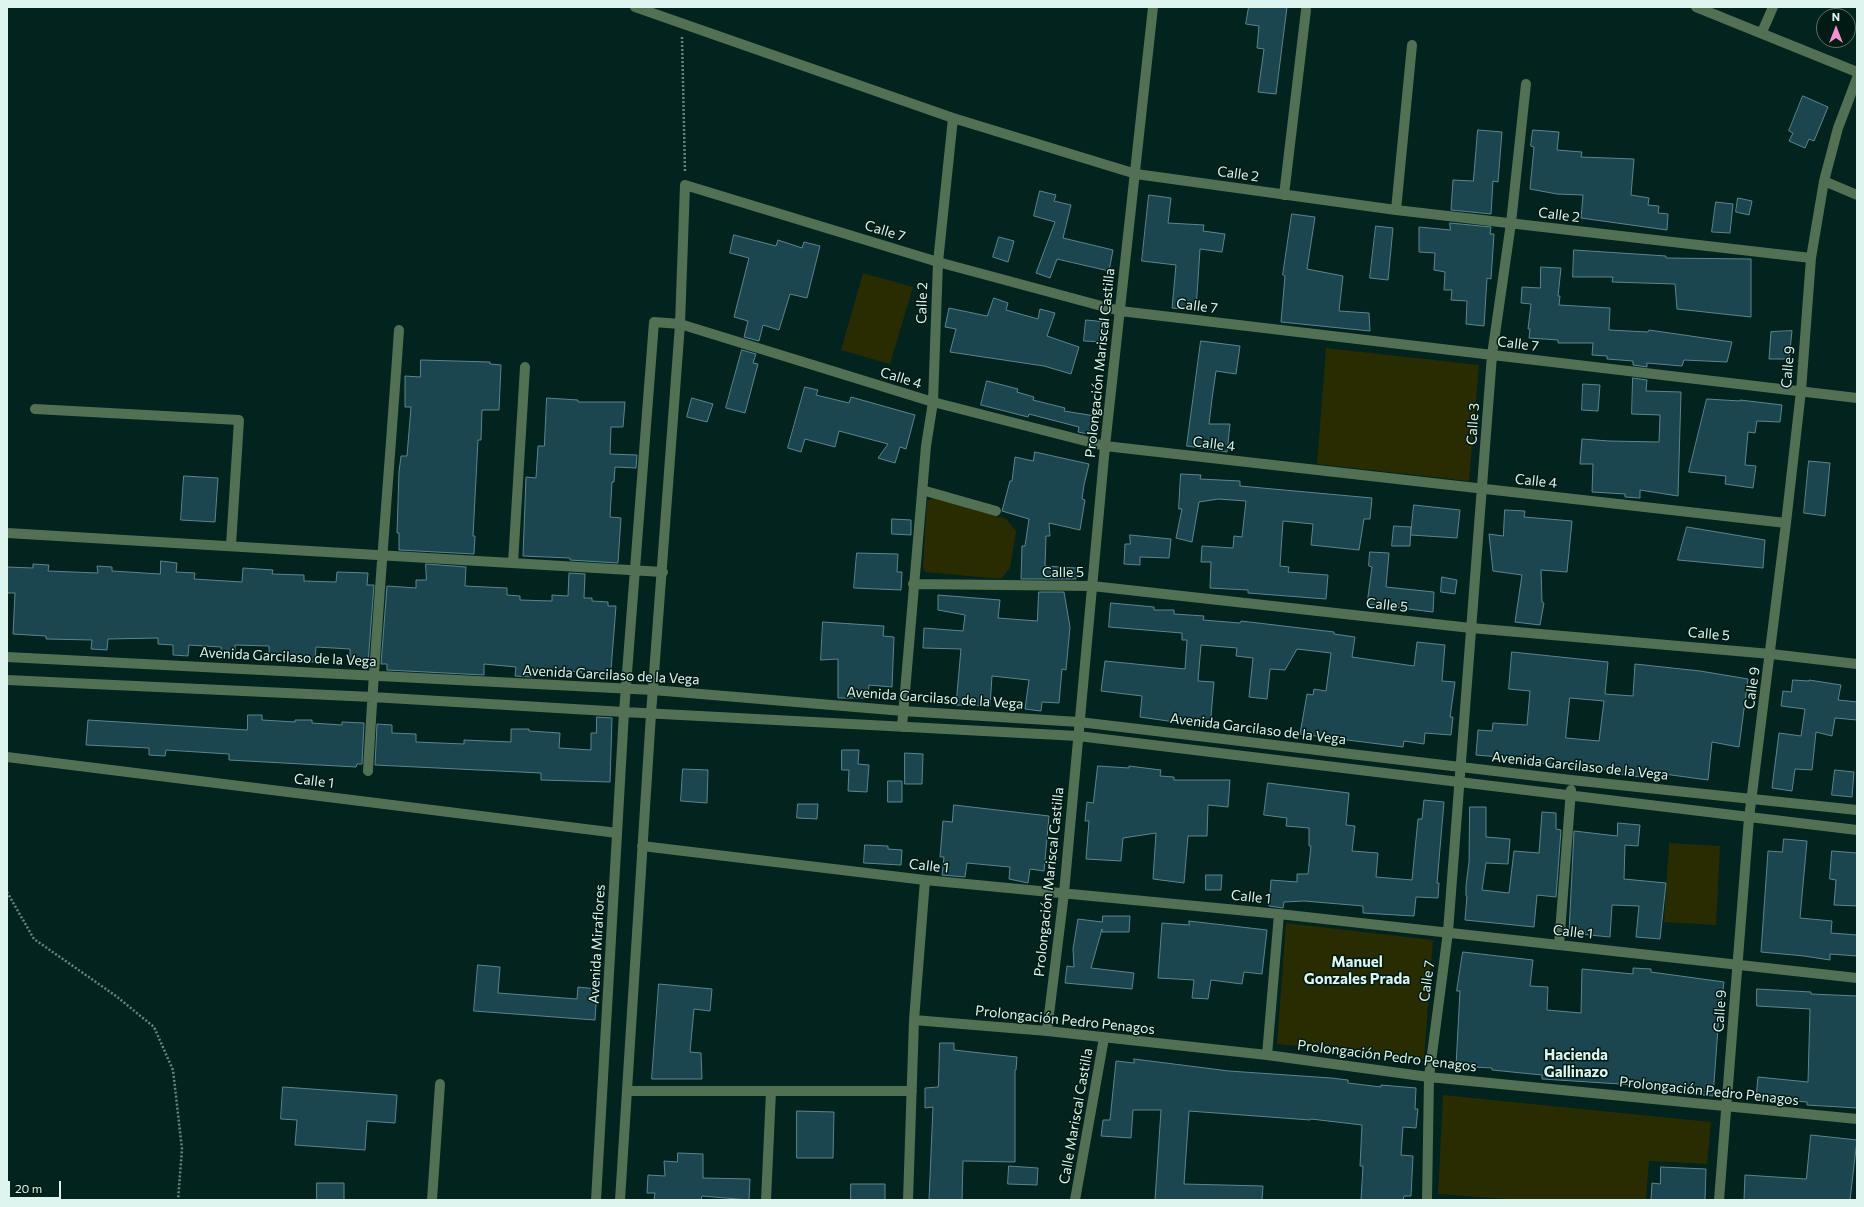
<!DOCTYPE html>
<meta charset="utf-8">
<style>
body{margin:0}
#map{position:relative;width:1864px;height:1207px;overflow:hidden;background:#02231e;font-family:Commissioner,sans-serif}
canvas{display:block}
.frame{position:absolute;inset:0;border:8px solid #def5ef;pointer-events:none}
.north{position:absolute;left:1816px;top:8px;width:40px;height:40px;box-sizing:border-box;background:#001a14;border:1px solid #59726c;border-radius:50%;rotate:0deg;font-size:11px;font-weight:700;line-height:16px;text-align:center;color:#def5ef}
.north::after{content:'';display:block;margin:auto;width:14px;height:18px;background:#f491d3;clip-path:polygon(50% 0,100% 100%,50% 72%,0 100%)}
.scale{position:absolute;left:8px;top:1181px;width:53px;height:18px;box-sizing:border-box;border:2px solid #def5ef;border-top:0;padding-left:5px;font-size:12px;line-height:14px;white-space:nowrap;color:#def5ef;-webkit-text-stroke:3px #001a14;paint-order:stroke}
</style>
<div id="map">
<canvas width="1864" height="1207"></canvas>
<div class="frame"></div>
<div class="north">N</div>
<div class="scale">20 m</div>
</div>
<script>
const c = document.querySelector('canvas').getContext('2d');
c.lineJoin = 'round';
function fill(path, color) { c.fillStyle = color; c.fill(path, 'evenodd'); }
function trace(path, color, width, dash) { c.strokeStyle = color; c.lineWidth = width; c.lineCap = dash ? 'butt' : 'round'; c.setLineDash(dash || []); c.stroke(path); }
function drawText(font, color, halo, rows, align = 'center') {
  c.font = font + ' Commissioner,sans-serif'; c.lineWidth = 3; c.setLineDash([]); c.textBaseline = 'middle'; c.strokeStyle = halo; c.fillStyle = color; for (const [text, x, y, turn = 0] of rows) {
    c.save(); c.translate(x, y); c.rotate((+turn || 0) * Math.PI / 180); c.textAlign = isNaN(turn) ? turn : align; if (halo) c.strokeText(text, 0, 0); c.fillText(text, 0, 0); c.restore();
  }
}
const green = new Path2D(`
 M863,273L913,287L890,364L841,350Z
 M1326,348L1479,365L1469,481L1317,464Z
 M934,497L1006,519L1016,531L1010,568L1001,579L925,572L923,568L927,501Z
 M1669,843L1720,846L1716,925L1664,922Z
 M1286,923L1433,940L1424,1059L1277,1044Z
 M1443,1095L1711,1122L1707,1164L1649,1161L1646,1200H1520L1438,1194Z`);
const building = new Path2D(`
 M1249,7H1287L1276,94L1258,92L1264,49L1257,48L1259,26L1246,24Z
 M1803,96L1828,107L1814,141L1809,139L1805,148L1789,141L1793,133L1789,131Z
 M1478,130L1502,132L1498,182L1493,181L1491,214L1451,210L1453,180L1473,181Z
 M1533,130L1559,132L1557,150L1582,152L1581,157L1634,159L1631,195L1649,198L1648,205L1659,206L1658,213L1668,214L1667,230L1581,218L1583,195L1557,194L1530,189L1534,147L1531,146Z
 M1040,191L1056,195L1054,201L1071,205L1063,238L1113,250L1109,271L1057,259L1050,278L1036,273L1055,222L1034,216Z
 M1149,195L1171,198L1168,223L1204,225L1203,231L1225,234L1222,252L1200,249L1196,310L1172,308L1176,265L1142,261Z
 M1738,198L1752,201L1749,215L1736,212Z
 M1716,202L1733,204L1730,233L1712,232Z
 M1292,214L1315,217L1307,269L1343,276L1339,311L1369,313L1370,331L1281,322L1285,276L1283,275Z
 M1450,223L1491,227L1490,234H1494L1491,279L1487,278L1484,326L1466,324L1467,301L1451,300L1452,290H1444L1445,272L1434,270L1435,253L1419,252V227L1450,230Z
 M1376,226L1393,228L1388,280L1370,278Z
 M734,235L776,246L778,240L802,248L804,242L820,246L807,298L790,294L779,330L763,325L759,341L744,337L748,321L734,317L749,258L730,253Z
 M999,237L1014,241L1008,262L993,257Z
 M1574,250L1666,256V258L1751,259V317L1677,309L1675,284L1612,282L1613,277H1573Z
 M1541,267L1561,268L1558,296H1560L1559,305L1610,308L1609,330L1648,332L1649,330L1732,342L1727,362L1684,360L1682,366L1647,363V367L1633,365V361L1607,359V356L1592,355L1593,343H1558V340L1529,338L1530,329H1528L1531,304L1521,303L1522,287L1540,288Z
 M994,298L1008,303L1006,310L1038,319L1040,309L1055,313L1047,336L1079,347L1071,374L1044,366L950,352L956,329L945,327L949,308L987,316Z
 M1086,320L1107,322L1105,342L1084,341Z
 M1792,331L1789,359H1769L1771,332Z
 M1201,341L1240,346L1236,374L1216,371L1212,399L1209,424H1230L1227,452L1187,446Z
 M742,350L756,354L753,363L758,364L745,413L726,408Z
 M421,360L490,362V364L501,365L499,410H482L481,440H478L473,536H475L474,554L399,550V533H397L399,472L401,456H407L411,407H405V376L420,377Z
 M1633,378L1647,380L1646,391L1681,392L1678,496L1640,490V498L1625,497V494L1592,492L1593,464H1580L1582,439L1609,441L1659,442L1660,415L1632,414Z
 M987,381L1018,389L1017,392L1034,397L1033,400L1065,408L1064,411L1095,416L1093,435L1078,432L1079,427L1029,414L1028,417L981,405Z
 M1583,384L1600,385L1598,411L1582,410Z
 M805,387L818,390L816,395L849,403L851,397L915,415L906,449L900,447L895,463L878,458L888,444L839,431L835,447L805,439L801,452L788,448Z
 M547,398L578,400V402H625L623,427H611L610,454L637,455L636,468L615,467L614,482H612L610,517L621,518L618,563L570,560V558L523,556L526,477L536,478L538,446H544Z
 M692,398L713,404L707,422L687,417Z
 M1707,399L1740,401V400L1782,405L1780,422L1757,421L1755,433L1748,432L1745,465L1756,466L1753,488L1725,484L1726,476L1689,472Z
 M1035,452L1089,464L1084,485L1082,499L1085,500L1080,530L1049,523L1050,536H1046L1045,566L1077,568L1076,579H1021L1022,546H1025L1029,519L1002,511L1010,481H1012L1015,457L1033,461Z
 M1809,461L1830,463L1825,516L1804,513Z
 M1181,474L1201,475L1200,479L1240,481V486L1372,498L1370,519H1364L1359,550L1311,545L1313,524L1283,521L1280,566L1289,567L1288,572L1328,575L1326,599L1248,593V590L1210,588L1211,562H1201L1202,546L1233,548L1234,536L1242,537L1246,501L1218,499L1199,502L1192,542L1176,538L1182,509H1179Z
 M184,476L218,478L215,522L181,520Z
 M1414,505L1460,510L1457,538L1411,535Z
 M1505,510L1525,511L1524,517L1572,521L1567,572L1541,570L1542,602L1544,603L1540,625L1515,622L1522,575L1493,571L1489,534L1503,536Z
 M892,519L911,520V535L892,534Z
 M1394,526L1411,527L1410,546H1392Z
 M1687,527L1765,540L1763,568L1678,560Z
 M1130,535L1171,539L1169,558L1140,557V565L1124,564L1125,544H1130Z
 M1370,552L1389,553L1386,587L1434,592L1433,612L1367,604L1372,567L1369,566Z
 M857,553L898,554L897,572H902L901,590L854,588Z
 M161,561L177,563L176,572L195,573L194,579L242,582L243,568L273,570L272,574L304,575V581L336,582L337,572L368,573L367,585H374L368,664L350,663V649L316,647L315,662L300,661L301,655L269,654V646L235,645V655L221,654V647L189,645L188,656L173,655V645L158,644V638L108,639L107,650L91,649L92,640L46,639V636L13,634L15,593H7V567L33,568V564L49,565L48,571L98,573L97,566L112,567V571L160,574Z
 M426,564L466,567L465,586L507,588V595L520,596V600L552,601V595L568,596L569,573L585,574L584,598H592V601L608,602V606H616L611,670H606V676L582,674V672L532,669V677L515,676L516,667L484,664V675L387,670V664H381L387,586L416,588V580H426Z
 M1442,577L1457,580L1455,594L1441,592Z
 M1039,592H1064L1070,627L1066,670L1062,669L1059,703L1042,702L1041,711L1025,709L1029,680L992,676L990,706L956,705L961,649L923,648L924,628L963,631L965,615L938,610V595L1000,600L998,618L1037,621Z
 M1111,603L1154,607V610H1174V614L1204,616L1203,620L1240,623L1241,621L1334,632V634L1355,637L1352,657L1414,666L1417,642L1445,645L1442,681L1455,682L1450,717H1453L1451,735L1425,733L1424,744L1404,741L1403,747L1300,734L1307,694L1313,695L1314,689L1326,691L1331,653L1297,649L1285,670L1270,669L1267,699L1249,697L1253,658L1236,656L1237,648L1201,645L1198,681L1214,682L1210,727L1140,717L1142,696L1101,691L1105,661L1185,669L1187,640H1182V633L1109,627Z
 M823,622L884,626L883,636L894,637L892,687L869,685L868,698H838V659L821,660Z
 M1512,652L1608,662L1605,694L1633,696L1635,664L1700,671L1748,679L1739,747L1712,742L1708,780L1642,771L1641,777L1617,774L1618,771L1511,760V758L1476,755L1478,730L1492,731L1493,723L1527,725L1530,691L1509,689ZM1570,698L1604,701L1599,741L1566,738Z
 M1793,680L1809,681V680L1841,685L1838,700L1857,702V720L1835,718L1832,736L1816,732L1812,770L1795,769L1792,791L1772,788L1779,733L1801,736L1805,709L1781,706L1783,691L1791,692Z
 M248,715H262V720L295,722V720H312V723L342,725V722L364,723L362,764H357L356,767L229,760V754L166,750L165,756L149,755V748L86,745L88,720L247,730Z
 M597,717L612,718L610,782L541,780V773L375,765L377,724L392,725V733L416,734V742L464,744V740L511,742V729H529V731L560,733L559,748L591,750V733H596Z
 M842,750H859L858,764L869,765L867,792L848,791L849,770H842Z
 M905,753L923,754L922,784H905Z
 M1098,766L1129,768V766L1161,770L1160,776L1174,777V780H1230L1228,807L1208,805L1207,836H1188L1184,883L1153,879L1156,833L1123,838L1121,861L1086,859L1089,821H1085L1087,802L1093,803Z
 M683,769L708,770L707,803L681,801Z
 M1835,770L1854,772L1852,797L1832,795Z
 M888,781H902V802H888Z
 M1268,783L1349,793L1346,825L1355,826L1352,851L1378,853L1376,877L1412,880L1418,819H1422L1424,800L1444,802L1437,883H1439L1438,898L1416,897L1414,916L1363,913V906L1304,901L1284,902L1283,908L1269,906L1271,880L1297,882V874H1308L1311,846H1309V828L1286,826L1287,818L1264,815Z
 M798,804H818L817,819L797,818Z
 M954,805L1049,816L1044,871L1030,869L1028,883L1009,879L1010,867L967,863L965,877L942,875L944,857H940L943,821L952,822Z
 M1470,807H1486V837L1510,839L1508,864L1486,863L1482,890L1509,893L1514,851L1539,853L1542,812L1556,813V829L1561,830L1556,897L1537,895L1534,927L1465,920L1467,896H1466V886L1469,862Z
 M1618,823L1640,825L1638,846L1625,845L1624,879L1666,883L1660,939L1636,937L1639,906L1612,905L1610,937L1569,933L1574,831L1617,836Z
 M1784,839L1807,841L1800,918L1832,921L1831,933L1857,935V956L1830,954V960L1804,956L1761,952L1768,851L1782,852Z
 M865,845L888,846V849L902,850L901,865L864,863Z
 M1832,851L1857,853V906L1834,905L1836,880L1830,879Z
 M1206,875H1222L1221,890H1206Z
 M1103,916H1130L1129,932H1102V929L1091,968L1134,973L1132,989L1065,983L1067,966L1074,967L1073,949L1078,919L1102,922Z
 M1189,921L1267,930L1262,974L1244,972L1242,984L1211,980L1208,999L1192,998L1194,980L1158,978L1162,923L1189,925Z
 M1463,952L1533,960L1530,986L1548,987L1547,1010L1581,1013L1582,969L1633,974V968L1651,969V972L1724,982L1718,1028L1713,1096L1662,1091V1088L1636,1087V1085L1542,1079V1075L1492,1070V1068L1456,1066L1460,991H1457Z
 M478,965L500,967L498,993L577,999L578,987L597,989L595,1020L474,1011Z
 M659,984L712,989L710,1011L694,1009L690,1052L701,1053L702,1079H652Z
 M1757,989L1811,992V994L1857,996V1108L1807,1105V1102L1756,1098L1758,1077L1808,1082L1810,1009L1757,1006Z
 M940,1043H954V1050L1017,1057L1016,1070H1015V1162L963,1161L962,1200H929L933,1107L925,1108V1088L938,1087Z
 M1134,1059L1229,1071L1331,1078L1348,1080V1083L1381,1087V1085L1416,1088L1415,1109H1418L1416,1128L1403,1127L1401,1155L1413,1156L1411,1196H1404L1403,1200H1361L1363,1166H1360L1362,1125L1311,1119L1310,1120L1189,1111L1184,1184L1263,1186L1262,1200H1155L1161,1110H1133L1131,1138L1101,1136L1103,1120H1110L1116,1061L1134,1063Z
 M283,1087L397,1095L395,1123L367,1121L365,1150L295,1145L297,1120L281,1119Z
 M797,1111L834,1112L833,1158H797Z
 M1811,1135L1857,1140L1850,1200H1744L1745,1175L1806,1179Z
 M678,1153L703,1154V1178L750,1179L749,1200L702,1196L701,1200H654L655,1193H647L648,1175L665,1176L664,1161L677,1162Z
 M1009,1166L1038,1168L1037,1185L1008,1184Z
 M1661,1167L1706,1169L1705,1200H1651L1652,1183L1660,1184Z
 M317,1183H344V1200H317Z
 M851,1184H885V1200H851Z`);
const path = new Path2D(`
 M682,37L685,172
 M7,892L34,939L116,996L154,1027L173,1070L182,1149L178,1200`);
const minor = new Path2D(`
 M635,7L953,118
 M1696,7L1857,72
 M1762,32L1773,7
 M1824,181L1857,195
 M1284,195L1306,10
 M1396,210L1412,45
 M35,409L239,420L231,545
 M922,490L996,511
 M7,533L663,572
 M513,563L525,367
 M913,584L1092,586L1471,628L1771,654L1857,664
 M7,657L653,690L903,711L1079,722L1571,780L1857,810
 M7,680L372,697L624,712L1078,736L1857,830
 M902,727L926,446L933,402L938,262L953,118L1136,174L1396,210L1811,258
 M7,757L617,833
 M368,771C376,624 389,477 399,330
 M642,846L925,880L1279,914L1857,978
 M1559,945L1571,790
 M914,1020L1047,1031L1267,1055L1429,1077L1857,1119
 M1047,1031L1064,893L1105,446L1153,7
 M1267,1055L1279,914
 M627,1091H912
 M432,1200L440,1084
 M596,1200L624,712L654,322L680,324L933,402L1105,446L1786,523
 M620,1200L651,714L680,324L685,185L938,262L1120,311L1857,398
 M766,1200L771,1091
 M908,1200L914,1020L925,880
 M1075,1200L1104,1038
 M1427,1200L1429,1077L1448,932L1492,355L1511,223L1526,84
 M1719,1200L1749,818L1786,523L1801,391L1811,258L1824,181L1838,128L1857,78`);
const streetNames = [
 ["Calle 2",1238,174,8],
 ["Calle 2",1559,215,7],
 ["Calle 7",885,231,17],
 ["Calle 2",922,303,-88],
 ["Calle 7",1197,306,7],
 ["Calle 7",1518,344,7],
 ["Prolongación Mariscal Castilla",1100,363,-84],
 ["Calle 9",1788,367,-85],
 ["Calle 4",901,378,17],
 ["Calle 3",1473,424,-86],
 ["Calle 4",1214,444,7],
 ["Calle 4",1536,481,6],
 ["Calle 5",1063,572],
 ["Calle 5",1387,605,6],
 ["Calle 5",1709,634,5],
 ["Avenida Garcilaso de la Vega",288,657,3],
 ["Avenida Garcilaso de la Vega",611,675,3],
 ["Calle 9",1752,688,-82],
 ["Avenida Garcilaso de la Vega",935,698,4],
 ["Avenida Garcilaso de la Vega",1258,729,7],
 ["Avenida Garcilaso de la Vega",1580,766,6],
 ["Calle 1",314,781,7],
 ["Calle 1",929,866,6],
 ["Prolongación Mariscal Castilla",1049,882,-84],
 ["Calle 1",1251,897,6],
 ["Calle 1",1573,932,6],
 ["Avenida Miraflores",597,944,-87],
 ["Calle 7",1427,981,-82],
 ["Calle 9",1720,1011,-86],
 ["Prolongación Pedro Penagos",1065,1020,6],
 ["Prolongación Pedro Penagos",1387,1056,7],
 ["Prolongación Pedro Penagos",1709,1091,6],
 ["Calle Mariscal Castilla",1076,1116,-80]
];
const neighbourhoodNames = [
 ["Manuel",1357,962],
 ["Gonzales Prada",1357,979],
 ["Hacienda",1576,1055],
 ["Gallinazo",1576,1072]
];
fill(green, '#292c00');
fill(building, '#1b464f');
trace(building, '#5b868f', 1);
trace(path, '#698680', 2.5, [2, 2]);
trace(minor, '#517054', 10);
drawText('14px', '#def5ef', '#001a14', streetNames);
drawText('bold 15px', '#def5ef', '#001a14', neighbourhoodNames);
</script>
